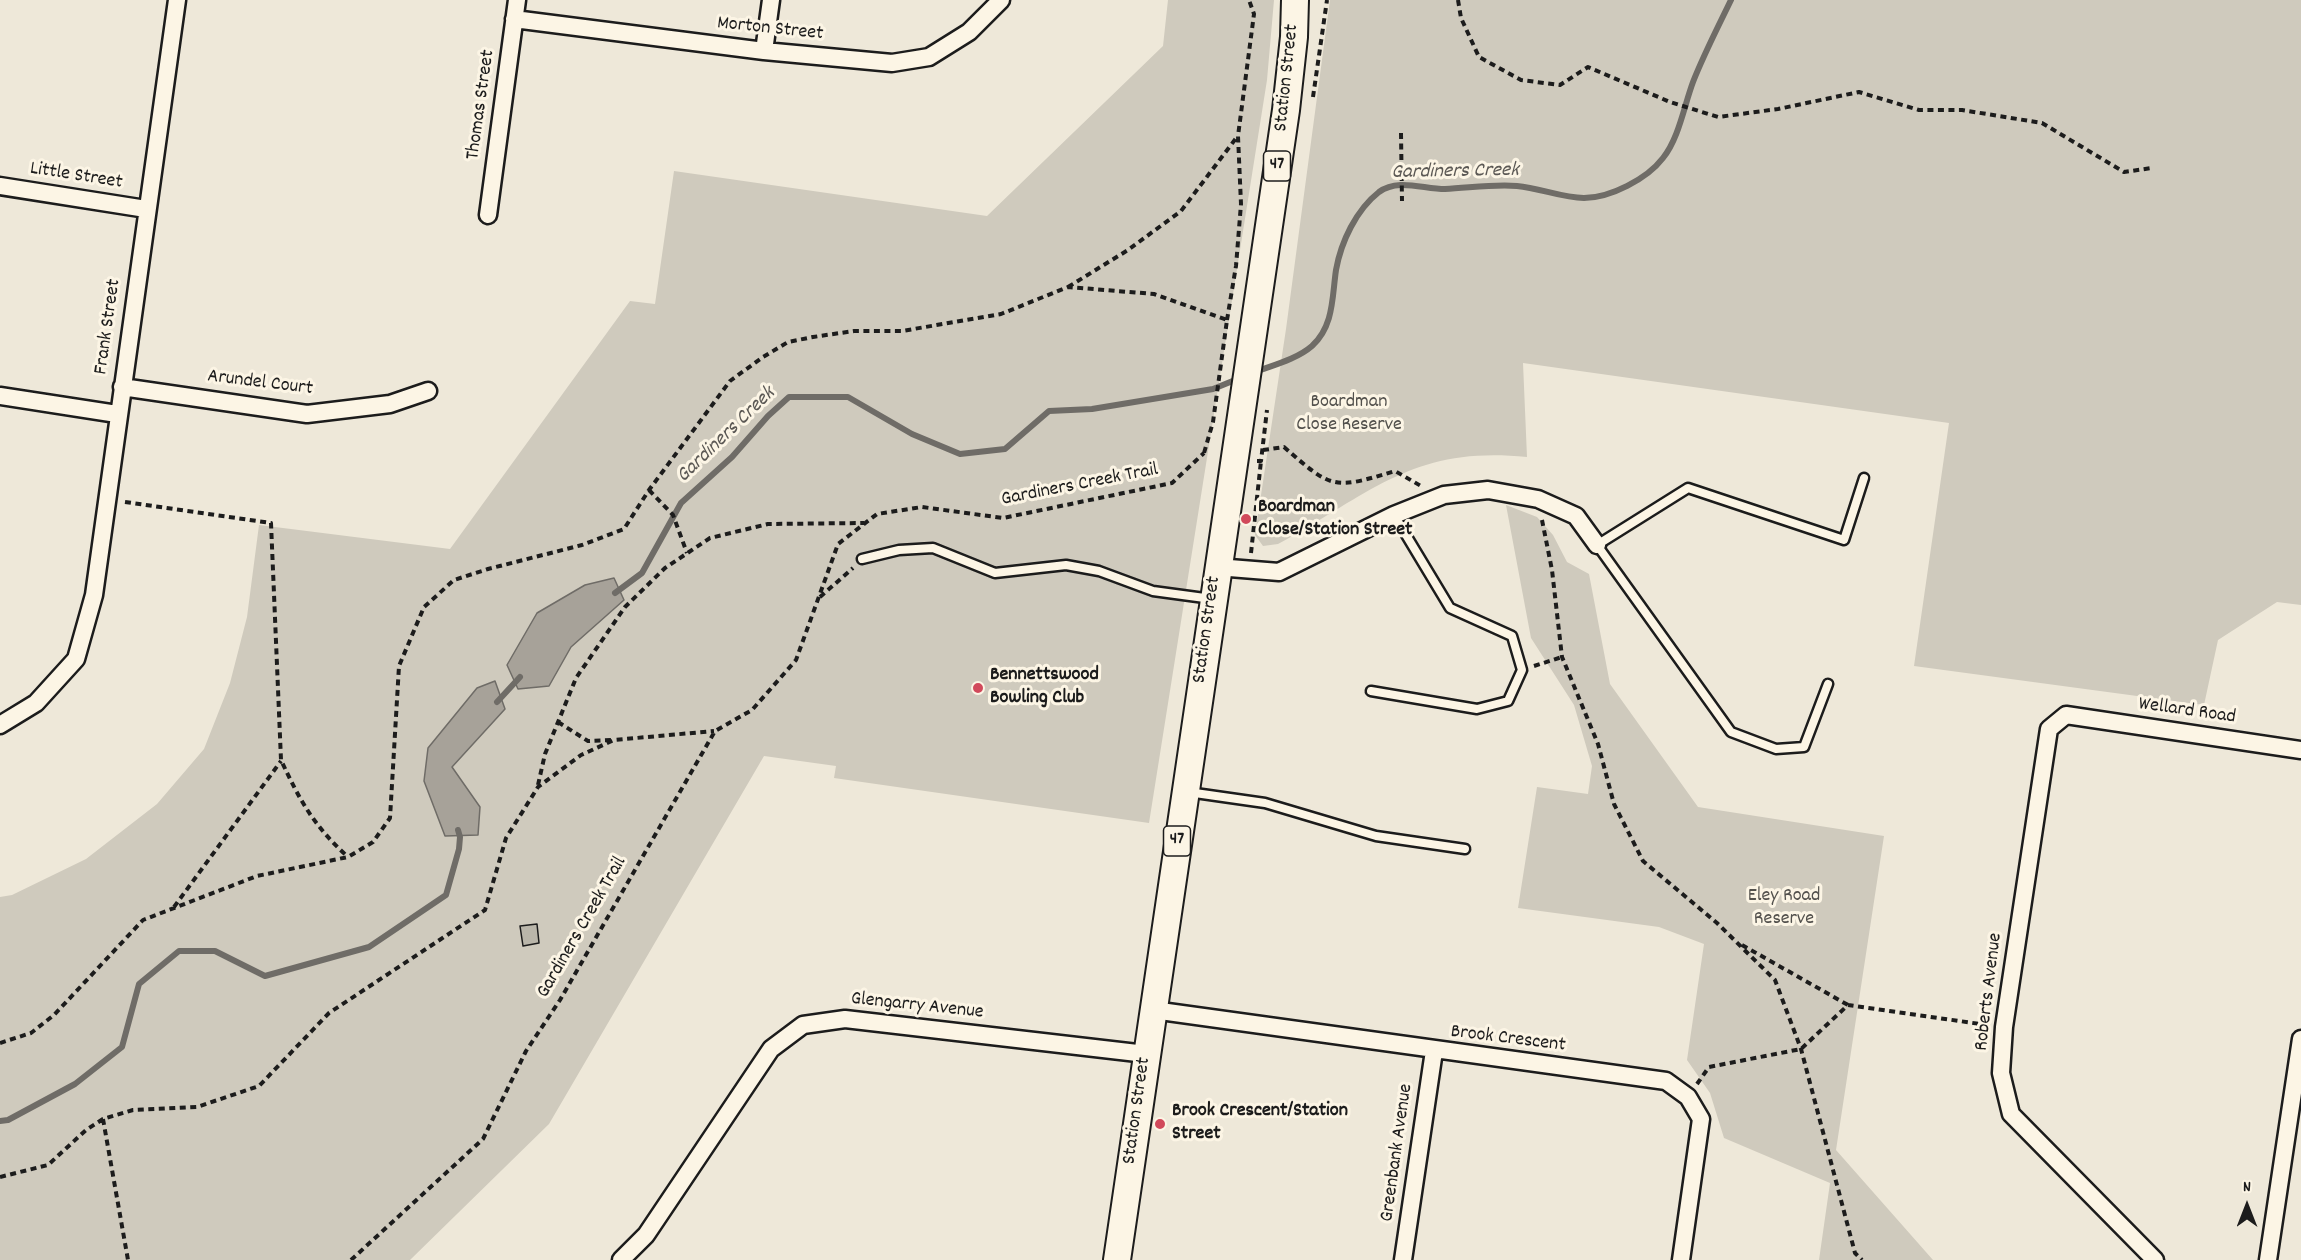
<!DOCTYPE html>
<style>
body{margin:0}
#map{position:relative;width:2301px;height:1260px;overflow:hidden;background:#eee8d9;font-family:Dekko,sans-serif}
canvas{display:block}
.north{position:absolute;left:2217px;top:1176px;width:60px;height:60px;-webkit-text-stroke:4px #fcf5e5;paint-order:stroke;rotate:0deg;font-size:16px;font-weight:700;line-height:24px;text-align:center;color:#1c1c1c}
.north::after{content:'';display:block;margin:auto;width:21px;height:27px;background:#1c1c1c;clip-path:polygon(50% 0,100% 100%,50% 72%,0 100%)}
</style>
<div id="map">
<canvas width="2301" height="1260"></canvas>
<div class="north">N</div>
</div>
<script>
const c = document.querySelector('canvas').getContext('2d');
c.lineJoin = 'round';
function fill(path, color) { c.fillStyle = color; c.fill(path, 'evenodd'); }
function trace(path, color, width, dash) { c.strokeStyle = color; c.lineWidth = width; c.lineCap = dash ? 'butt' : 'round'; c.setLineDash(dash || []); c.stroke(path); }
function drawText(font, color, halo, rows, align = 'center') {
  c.font = font + ' Dekko,sans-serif'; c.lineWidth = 6; c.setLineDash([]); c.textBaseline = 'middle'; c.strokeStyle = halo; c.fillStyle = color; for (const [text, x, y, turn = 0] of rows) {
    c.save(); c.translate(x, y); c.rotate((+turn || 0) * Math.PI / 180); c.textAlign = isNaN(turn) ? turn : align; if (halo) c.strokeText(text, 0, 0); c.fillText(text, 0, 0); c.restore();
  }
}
const green = new Path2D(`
 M1168,0H1274L1267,80L1149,823L834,778L836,766L764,756L549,1124L410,1260H0V897L12,895L86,859L157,804L204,749L230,683L247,617L259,525L450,549L630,301L655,304L674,171L987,216L1163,46Z
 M1330,0H2301V605L2277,602L2218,640L2204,705L1914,666L1949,423L1523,363L1527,457C1413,445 1370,494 1278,544L1263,546L1255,535L1286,329Z
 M1506,505L1537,517L1553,535L1567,562L1589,574L1610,684L1698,807L1884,836L1836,1150L1933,1260H1819L1830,1183L1724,1138L1710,1093L1687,1060L1704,944L1659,927L1518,908L1537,787L1588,794L1592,766L1574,705L1531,638Z`);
const water = new Path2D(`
 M614,578L624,600L571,647L549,686L518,689L507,665L537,613L585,585Z
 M495,681L505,709L452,767L480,807L478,835L445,836L424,781L428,748L477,688Z`);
const stream = new Path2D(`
 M1255,372C1274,365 1297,359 1312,346C1334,326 1332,297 1336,270C1341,242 1356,210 1379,192C1398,178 1423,189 1445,189C1469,188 1493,184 1517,186C1540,188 1562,198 1584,198C1610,198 1647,179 1663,158C1679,138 1684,106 1693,82C1704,54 1718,27 1731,0
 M615,593L642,573L681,503L732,457L768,416L789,397H848L912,434L960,454L1005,449L1049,411L1092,409L1213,389L1240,378
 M497,702L520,677
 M0,1121L8,1120L75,1084L122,1047L139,984L179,951H215L265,976L369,947L446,895L459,849L460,837L458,830`);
const building = new Path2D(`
 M537,924L539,943L523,946L520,926Z`);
const path = new Path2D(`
 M1458,0L1461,18L1479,57L1521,80L1560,85L1588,67L1670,102L1718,117L1778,109L1859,92L1919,110H1962L2042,123L2124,172L2152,168
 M1313,97L1327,0
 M1401,133L1402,201
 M1068,287L1128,250L1181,211L1237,137
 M1227,320L1236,266L1241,204L1238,136L1254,14L1249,0
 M1263,450L1284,447C1332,489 1333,490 1395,471L1421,486
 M1257,461H1261L1267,410
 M649,490L673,515L687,553
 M125,502L271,523L281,760C300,801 314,826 347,856
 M1542,520L1552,570L1562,657L1598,744L1614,804L1643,861L1717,923L1775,980L1801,1049L1855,1253L1862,1260
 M1251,553L1261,461
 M820,597L853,568
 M1534,666L1562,657
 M558,722L588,741L612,740
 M538,785L545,754L576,678L625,607L665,568L710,538L768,524L864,523
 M174,907L281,761
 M1742,945L1848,1005
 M0,1043L31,1033L54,1015L143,920L257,876L348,857L373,842L390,818L399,666L424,607L454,580L488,569L582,545L624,529L649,490L730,381L763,357L788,342L813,337L854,331H902L1001,314L1068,287L1154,294L1227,320L1213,422L1204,453
 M1697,1084L1709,1067L1801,1049L1848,1005L1987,1025
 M103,1119L128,1260
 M0,1177L48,1165L86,1130L103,1119L133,1110L197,1107L259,1086L329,1013L485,910L506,838L538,787L581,755L614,740L714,731
 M351,1260L483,1139L526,1051L560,1000L715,731L752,710L796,660L838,544L877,514L922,507L1003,518L1172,483L1204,453`);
const lane = new Path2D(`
 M862,559L899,550L933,548L995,573L1066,565L1099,571L1153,591L1212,599
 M1828,684L1804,747L1776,749L1731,732L1597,545L1688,488L1844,540L1864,478
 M1371,691L1477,709L1508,701L1522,670L1512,636L1450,608L1394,515
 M1188,792L1265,803L1376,836L1465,849`);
const street = new Path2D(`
 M514,19L764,51L892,63L929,57L969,32L1001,0
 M764,51L771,0
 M0,186L146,209
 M488,215L517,0
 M122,387L307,414L390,404L428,391
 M0,396L117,414
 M1217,567L1279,572L1394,515L1444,495L1488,490L1538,499L1576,516L1597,545
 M0,725L36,703L76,659L94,595L177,0
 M1153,1010L1666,1081L1688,1097L1701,1119L1681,1260
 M621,1260L646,1235L771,1049L803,1025L845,1019L1146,1054
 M1403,1260L1434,1051
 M2155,1260L2011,1114L2001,1073L2004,1027L2049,729L2066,715L2301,750
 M2268,1260L2301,1039`);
const primary = new Path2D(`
 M1117,1260L1286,110L1294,37L1295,0`);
const markers = [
 [1246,519,6,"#d1495b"],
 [978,688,6,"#d1495b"],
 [1160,1124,6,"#d1495b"]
];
const shields = [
 [1277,166,27],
 [1177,841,27]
];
const shieldNames = [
 ["47",1277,166],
 ["47",1177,841]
];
const streetNames = [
 ["Morton Street",770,30,6],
 ["Station Street",1288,78,-84],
 ["Thomas Street",482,105,-82],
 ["Little Street",76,177,9],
 ["Frank Street",109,327,-82],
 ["Arundel Court",260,384,7],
 ["Gardiners Creek Trail",1080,486,-11],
 ["Station Street",1208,630,-82],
 ["Wellard Road",2187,712,8],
 ["Gardiners Creek Trail",583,928,-60],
 ["Roberts Avenue",1990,992,-83],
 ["Glengarry Avenue",917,1007,6],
 ["Brook Crescent",1508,1040,7],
 ["Station Street",1138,1111,-82],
 ["Greenbank Avenue",1398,1153,-82]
];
const parkNames = [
 ["Boardman",1349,403],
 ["Close Reserve",1349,426],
 ["Eley Road",1784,897],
 ["Reserve",1784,920]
];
const poiNames = [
 ["Boardman",1258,508],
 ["Close/Station Street",1258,531],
 ["Bennettswood",990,676],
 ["Bowling Club",990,699],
 ["Brook Crescent/Station",1172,1112],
 ["Street",1172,1135]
];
const waterNames = [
 ["Gardiners Creek",1455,173,-1],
 ["Gardiners Creek",727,436,-44]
];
fill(green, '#cfcabd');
fill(water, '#a7a299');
trace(water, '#6f6c67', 1.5);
trace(stream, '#6f6c67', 6);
fill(building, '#bab6aa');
trace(building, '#1c1c1c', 1.5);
trace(lane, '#1c1c1c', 13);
trace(street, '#1c1c1c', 21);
trace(primary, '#1c1c1c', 30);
trace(path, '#1c1c1c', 4, [6, 4.5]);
trace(lane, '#fcf5e5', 8);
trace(street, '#fcf5e5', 16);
trace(primary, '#fcf5e5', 26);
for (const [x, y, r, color] of markers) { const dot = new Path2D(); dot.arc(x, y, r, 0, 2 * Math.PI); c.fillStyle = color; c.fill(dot); trace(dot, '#fcf5e5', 2); }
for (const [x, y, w] of shields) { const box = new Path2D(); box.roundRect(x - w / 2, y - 15, w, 30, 4.5); c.fillStyle = '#fcf5e5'; c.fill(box); trace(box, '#1c1c1c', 1.5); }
drawText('bold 18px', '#1c1c1c', null, shieldNames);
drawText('20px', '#1c1c1c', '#fcf5e5', streetNames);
drawText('20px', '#52504c', '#fcf5e5', parkNames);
drawText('bold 20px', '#1c1c1c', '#fcf5e5', poiNames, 'left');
drawText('italic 21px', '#5b5854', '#fcf5e5', waterNames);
</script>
